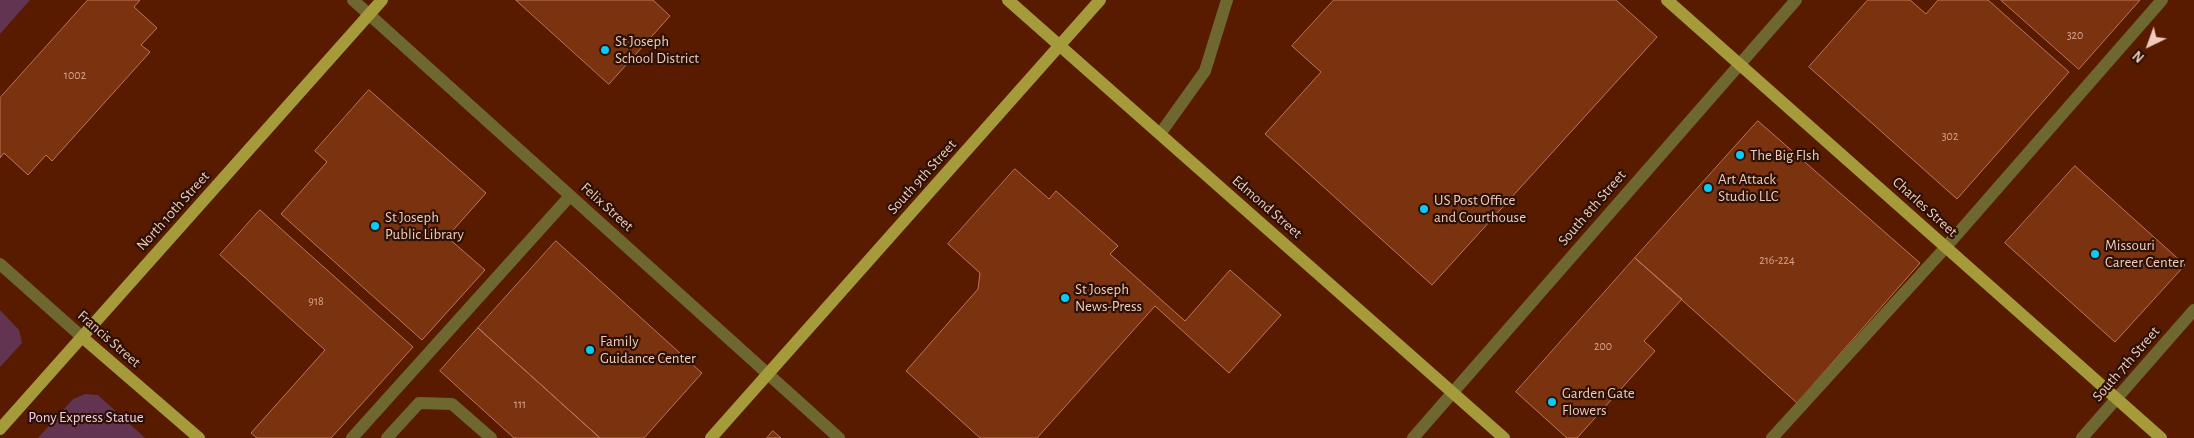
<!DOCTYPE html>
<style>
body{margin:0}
#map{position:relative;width:2194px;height:438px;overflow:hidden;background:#581b00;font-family:"Alegreya Sans",sans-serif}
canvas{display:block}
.north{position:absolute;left:2124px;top:20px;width:50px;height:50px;-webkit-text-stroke:4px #2c1106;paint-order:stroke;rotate:222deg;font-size:14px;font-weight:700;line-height:20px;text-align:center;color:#f1cabb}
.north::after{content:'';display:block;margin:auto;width:18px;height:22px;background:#f1cabb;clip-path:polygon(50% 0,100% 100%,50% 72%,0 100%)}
</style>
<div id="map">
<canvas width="2194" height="438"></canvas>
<div class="north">N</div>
</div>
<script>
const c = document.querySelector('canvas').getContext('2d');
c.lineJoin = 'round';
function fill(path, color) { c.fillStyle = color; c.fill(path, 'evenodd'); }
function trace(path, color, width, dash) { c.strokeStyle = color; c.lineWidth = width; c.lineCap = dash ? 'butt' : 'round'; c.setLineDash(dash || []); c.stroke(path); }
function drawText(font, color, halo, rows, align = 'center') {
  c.font = font + ' "Alegreya Sans",sans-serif'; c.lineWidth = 4.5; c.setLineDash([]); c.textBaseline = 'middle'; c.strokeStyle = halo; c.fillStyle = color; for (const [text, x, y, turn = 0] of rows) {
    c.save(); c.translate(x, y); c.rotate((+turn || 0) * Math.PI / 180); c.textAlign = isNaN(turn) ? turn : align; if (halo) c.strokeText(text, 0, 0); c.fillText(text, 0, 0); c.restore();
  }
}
const green = new Path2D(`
 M0,0H30L0,34Z
 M0,310L19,330L22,343L0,367Z
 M85,394L98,395L145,438H38L73,399Z`);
const building = new Path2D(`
 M88,0H140L134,7L157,28L141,45L150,52L52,161L46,155L28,175L4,153L0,158V98Z
 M516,0H653L670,16L609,84Z
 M1334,0H1616L1657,37L1432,285L1265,134L1321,72L1292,46Z
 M1868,0H1910L1926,14L1938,0H1988L2069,72L1957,199L1809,67Z
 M2001,0H2140L2079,69Z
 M369,90L486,193L447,237L485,270L422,340L281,214L327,162L315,151Z
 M1758,121L1920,263L1797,403L1635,258Z
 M2075,166L2185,265L2115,342L2005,243Z
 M1015,169L1049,199L1056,191L1118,246L1110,254L1185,321L1230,270L1281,315L1229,373L1155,306L1037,438H980L906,371L978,289L980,273L948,244Z
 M260,210L413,347L331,438H257L251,433L325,350L220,255Z
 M556,241L702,373L644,438H600L478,328Z
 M1635,258L1682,299L1644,341L1655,351L1577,438H1567L1516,392Z
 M478,328L600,438H514L440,371Z
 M773,431L781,438H767Z`);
const minor = new Path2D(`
 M353,0L839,438
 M1160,134L1205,71L1227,0
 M0,264L82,337
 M352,438L570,196
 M387,438L419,403L452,404L491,438
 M1413,438L1796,0
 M1772,438L1946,247L2162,0
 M2082,438L2194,310`);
const major = new Path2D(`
 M1008,0L1504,438
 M1667,0L2161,438
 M82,337L199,438
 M0,429L382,0
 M711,438L1100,0`);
const markers = [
 [605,50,5,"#08cbf9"],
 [1740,155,5,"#08cbf9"],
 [1708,188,5,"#08cbf9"],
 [1424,209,5,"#08cbf9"],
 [375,226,5,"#08cbf9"],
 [2095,254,5,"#08cbf9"],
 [1065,298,5,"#08cbf9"],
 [590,350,5,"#08cbf9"],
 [1552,402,5,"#08cbf9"]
];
const numberNames = [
 ["320",2075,35],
 ["1002",75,75],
 ["302",1950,136],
 ["216-224",1777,260],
 ["918",316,301],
 ["200",1603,346],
 ["111",520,404]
];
const poiNames = [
 ["St Joseph",615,41],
 ["School District",615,58],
 ["The Big FIsh",1750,155],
 ["Art Attack",1718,179],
 ["Studio LLC",1718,196],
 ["US Post Office",1434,200],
 ["and Courthouse",1434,217],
 ["St Joseph",385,217],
 ["Public Library",385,234],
 ["Missouri",2105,245],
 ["Career Center",2105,262],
 ["St Joseph",1075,289],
 ["News-Press",1075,306],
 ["Family",600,341],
 ["Guidance Center",600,358],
 ["Garden Gate",1562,393],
 ["Flowers",1562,410]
];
const streetNames = [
 ["South 9th Street",922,177,-48],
 ["Felix Street",607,207,42],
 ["Edmond Street",1267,207,41],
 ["Charles Street",1925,207,42],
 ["South 8th Street",1592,208,-49],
 ["North 10th Street",173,211,-48],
 ["Francis Street",109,339,41],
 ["South 7th Street",2126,364,-49]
];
const parkNames = [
 ["Pony Express Statue",86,417]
];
fill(green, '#623451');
fill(building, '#7b320f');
trace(building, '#bd765a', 1);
trace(minor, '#6e672f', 12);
trace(major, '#a69b3b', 12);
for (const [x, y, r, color] of markers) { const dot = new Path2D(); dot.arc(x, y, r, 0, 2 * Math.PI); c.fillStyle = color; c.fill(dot); trace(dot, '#2c1106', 2); }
drawText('12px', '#d4a490', null, numberNames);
drawText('15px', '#f1cabb', '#2c1106', poiNames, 'left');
drawText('15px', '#f1cabb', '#2c1106', streetNames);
drawText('15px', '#f4cbe3', '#2c1106', parkNames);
</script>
